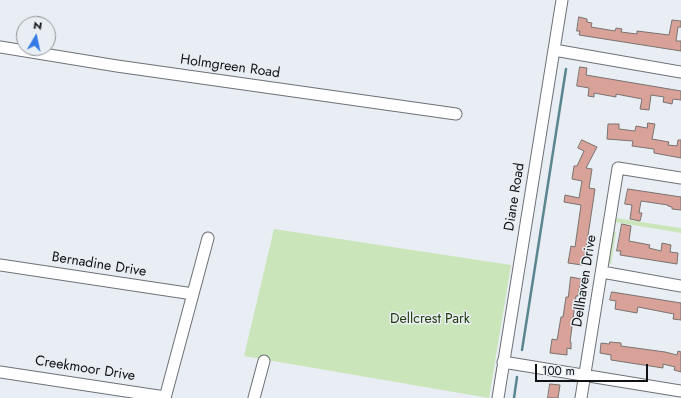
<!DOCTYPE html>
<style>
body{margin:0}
#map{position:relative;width:681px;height:398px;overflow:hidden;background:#e9eef4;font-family:Jost,sans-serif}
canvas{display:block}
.north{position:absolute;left:16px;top:16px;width:40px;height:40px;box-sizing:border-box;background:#e9eef4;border:1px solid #92969a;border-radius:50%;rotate:9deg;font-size:11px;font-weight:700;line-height:16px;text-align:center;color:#0f1113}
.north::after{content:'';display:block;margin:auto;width:14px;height:18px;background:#347be8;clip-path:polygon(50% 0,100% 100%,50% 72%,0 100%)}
.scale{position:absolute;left:535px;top:364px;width:113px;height:18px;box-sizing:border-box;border:2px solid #0f1113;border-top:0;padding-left:5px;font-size:12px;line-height:14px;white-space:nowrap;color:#0f1113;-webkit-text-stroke:3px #e9eef4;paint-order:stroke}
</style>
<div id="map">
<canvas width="681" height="398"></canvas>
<div class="north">N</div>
<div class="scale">100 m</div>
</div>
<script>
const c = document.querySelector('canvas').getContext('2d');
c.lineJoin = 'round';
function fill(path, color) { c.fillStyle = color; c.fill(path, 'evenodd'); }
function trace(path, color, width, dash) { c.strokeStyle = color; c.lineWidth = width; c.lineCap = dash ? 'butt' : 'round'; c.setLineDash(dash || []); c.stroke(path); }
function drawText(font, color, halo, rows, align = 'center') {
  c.font = font + ' Jost,sans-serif'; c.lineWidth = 3; c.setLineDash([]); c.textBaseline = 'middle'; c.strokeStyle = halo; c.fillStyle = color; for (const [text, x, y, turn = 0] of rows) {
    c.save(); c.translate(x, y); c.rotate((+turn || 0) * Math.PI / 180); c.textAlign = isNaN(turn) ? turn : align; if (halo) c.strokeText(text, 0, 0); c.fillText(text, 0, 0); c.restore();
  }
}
const green = new Path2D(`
 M615,218L681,228V233L615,222Z
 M274,229L511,265L489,398L244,356Z
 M613,231L616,232L611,264L609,263L608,261Z`);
const stream = new Path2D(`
 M522,350L566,69
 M514,398L517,377`);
const building = new Path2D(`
 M579,17L587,19V22L592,23L591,27L615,31L616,28L622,29L621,32L637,34V31L669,35L672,20L681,21V27H678L676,41H681V51L579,35L580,31H577Z
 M580,67L587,68L586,75L681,91V100L673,99L672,104L663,102L664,97L651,95L649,110L640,109L642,99L616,94V97L594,93V97L588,96L589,88L577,86Z
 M648,123L655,124L652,139L669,142L668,145L677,146L678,140H681V158L654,153V149L632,146L633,141L607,139L608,124H619V129L635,131L636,126L647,128Z
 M582,140L597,147L586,168L592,169L589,188L595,189L586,249H587L586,255H584L582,265L568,263L571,246L575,247L581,205L564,202L565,195L579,198L582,181L572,179L574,166H577L584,151L578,148Z
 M628,189L681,197V210L672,209V207L668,206V205L641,201L639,213H642L640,221L630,219L632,205L625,204Z
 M622,224L631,226L629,241L650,245L649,248L661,251L662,243L671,245L670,252L678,253L677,264L620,255L621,251H617Z
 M571,277L581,279L578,296H576L570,342H571V349L567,348V355L550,353L552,339L557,340L561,317H563L566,297H568Z
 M612,292L681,303V320L673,319L674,314L638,307L637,313L615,309L616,301L610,300Z
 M610,342L621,343V346L665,352L677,355L678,351L681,352V372L674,370L675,367L663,364V368L611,360V355L600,353L601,343L609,344Z
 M550,384L560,385L558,398H548Z`);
const minor = new Path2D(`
 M0,47L117,66L456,114
 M554,50L681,72
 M0,265L193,294
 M602,272L681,286
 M503,362L681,391
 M0,372L165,397
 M165,398L208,238
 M254,398L264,361
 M498,398L562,0
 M581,398L618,168L681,178`);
const streetNames = [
 ["Holmgreen Road",230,67,8],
 ["Diane Road",515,197,-81],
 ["Bernadine Drive",99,265,9],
 ["Dellhaven Drive",585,281,-81],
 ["Creekmoor Drive",85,369,9]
];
const parkNames = [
 ["Dellcrest Park",430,320]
];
fill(green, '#cae5b9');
trace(stream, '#5a8690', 2.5);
fill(building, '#d8a298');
trace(building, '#797270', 1);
trace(minor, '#6d7177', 13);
trace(minor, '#fff', 11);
drawText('14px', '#0f1113', '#e9eef4', streetNames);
drawText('14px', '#223b0d', '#e9eef4', parkNames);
</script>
